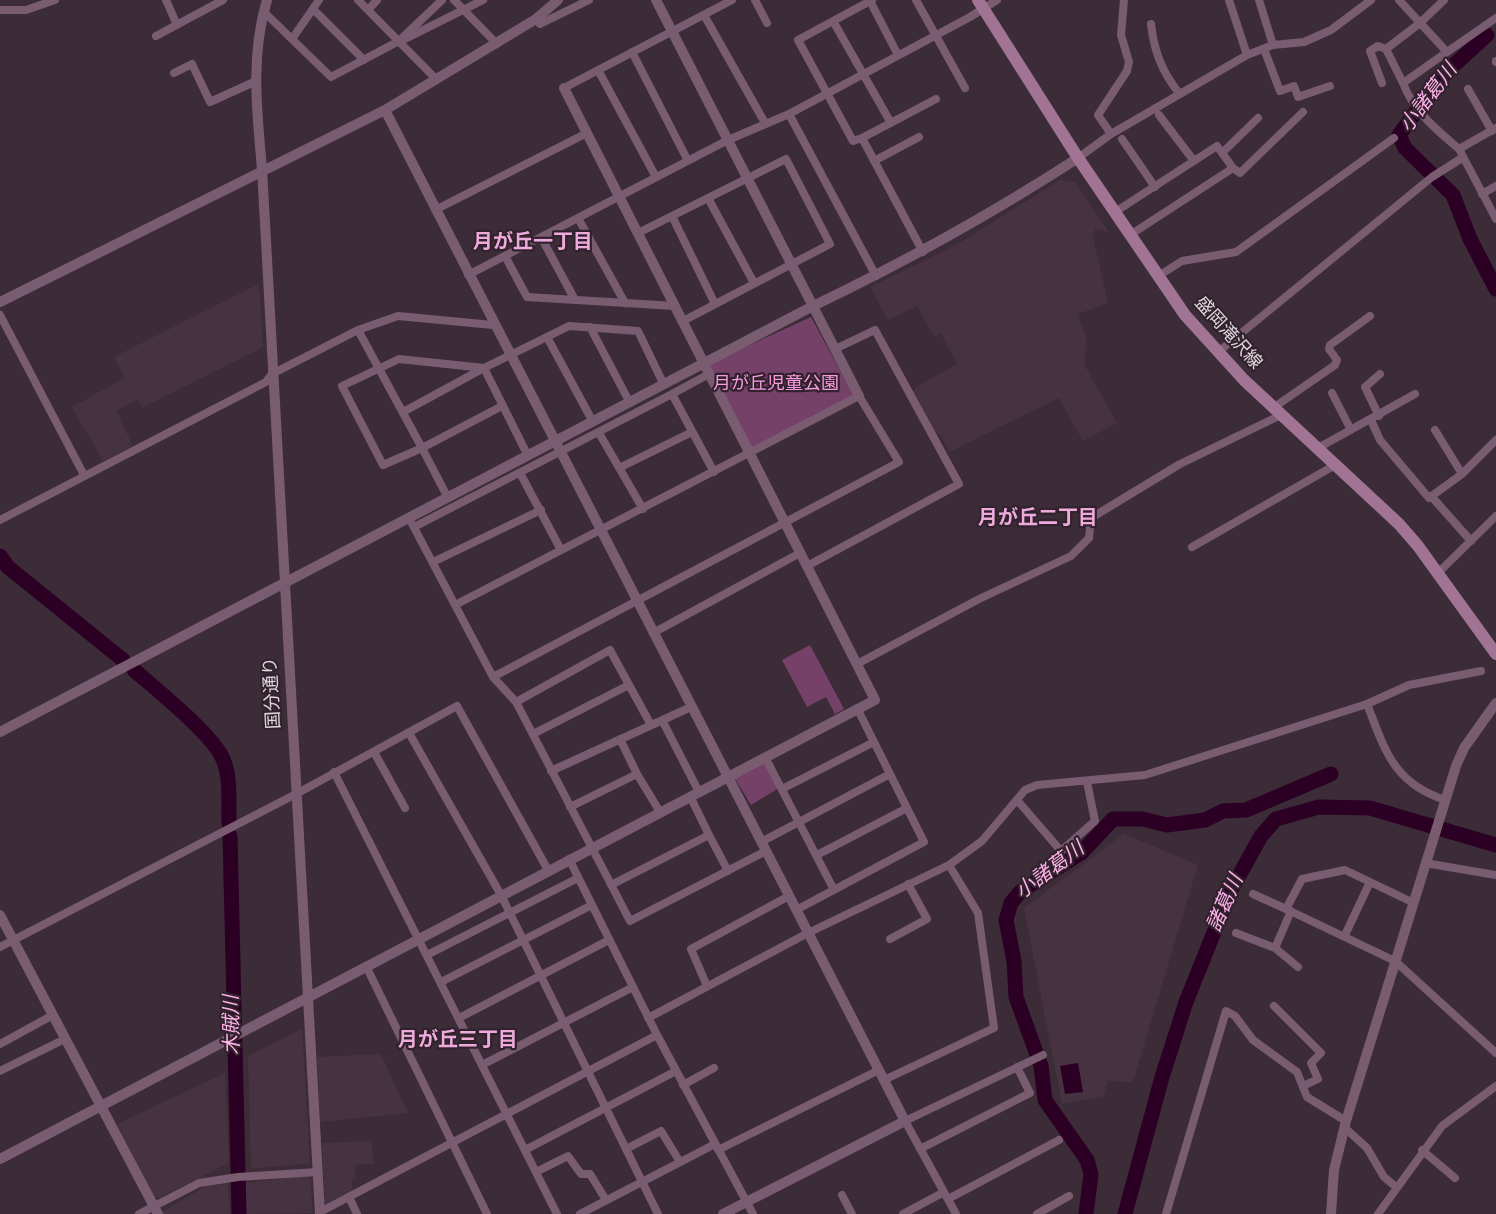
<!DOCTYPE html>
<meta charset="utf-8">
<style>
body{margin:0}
canvas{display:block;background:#3b2c37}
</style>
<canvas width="1496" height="1214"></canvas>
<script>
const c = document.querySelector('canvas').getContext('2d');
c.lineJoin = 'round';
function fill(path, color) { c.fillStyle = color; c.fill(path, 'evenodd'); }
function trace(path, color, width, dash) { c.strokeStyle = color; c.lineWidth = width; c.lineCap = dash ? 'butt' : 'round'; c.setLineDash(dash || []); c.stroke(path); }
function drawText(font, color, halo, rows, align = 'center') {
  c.font = font + ' Overpass,"Noto Sans JP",sans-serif'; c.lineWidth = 4.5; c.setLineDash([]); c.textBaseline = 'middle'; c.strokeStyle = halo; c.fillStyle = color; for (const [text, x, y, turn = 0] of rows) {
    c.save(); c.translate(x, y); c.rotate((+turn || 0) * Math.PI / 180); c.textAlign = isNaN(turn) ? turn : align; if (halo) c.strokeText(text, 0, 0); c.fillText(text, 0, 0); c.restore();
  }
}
const built = new Path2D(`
 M1060,180L1075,182L1109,232L1095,229L1093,237L1108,303L1078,314L1086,338L1085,366L1117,423L1083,441L1059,398L949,452L940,435L935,434L913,392L915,388L957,364L941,334L934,337L917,306L888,320L870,287L956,245Z
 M259,284L263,347L142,408L138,399L116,411L133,446L103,461L72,407L125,378L114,357Z
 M1124,834L1198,865L1133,1082L1108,1081L1104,1096L1062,1104L1024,908Z
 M302,1029L310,1163L251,1169L248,1056Z
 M381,1054L408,1113L320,1122L317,1057Z
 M225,1073L229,1163L159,1198L154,1197L117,1124Z
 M372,1141L373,1164L355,1165V1179H352V1191L325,1204L322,1143Z
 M307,1176L311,1179L312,1213L244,1214V1183Z
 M228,1182L230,1214H163L162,1212L206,1186Z`);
const green = new Path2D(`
 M811,317L854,396L753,451L708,364Z
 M810,645L844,709L835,714L826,697L807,707L782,660Z
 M763,760L779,788L751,805L734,777Z`);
const water = new Path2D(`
 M1078,1063L1083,1092L1065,1094L1060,1066Z`);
const river = new Path2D(`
 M1487,35L1442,76L1399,135L1405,148L1453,195L1470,239L1496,289
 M0,556L8,567L123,660
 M134,670C157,690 207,730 221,755C232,774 228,803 229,824
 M230,836L239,1214
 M1086,1214L1091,1174L1087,1160L1045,1100L1041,1066L1016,997L1014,961L1006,920L1011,903L1021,891L1081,853L1113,819H1142L1167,825L1205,820L1223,811L1246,810L1331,774
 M1125,1214L1162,1077L1186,1002L1231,890L1261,836L1276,819L1319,807L1370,808L1496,845`);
const minor = new Path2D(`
 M166,0L177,25
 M358,0L436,79
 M454,0L497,44
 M755,0L767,23
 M916,0L965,88
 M1229,0L1247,55
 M1259,0L1273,45
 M1399,0L1447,52L1403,83C1413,111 1437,130 1459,149
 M870,1L898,55
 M313,9L364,60
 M0,10H26L55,0
 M368,10L377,0
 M264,12L331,77L399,41L442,0
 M704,15L765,123
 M536,19L540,24L589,0
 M833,21L891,123
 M1151,24C1154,51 1162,72 1179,93
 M156,36L223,0
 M292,39L319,0
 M405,39L483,0
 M1264,49L1280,91L1294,86L1298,97L1330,86
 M1386,49L1403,83
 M632,52L688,161
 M1447,52L1496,18
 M1496,61V62
 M598,70L656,177
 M174,73L192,64L210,102L254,82
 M1382,83L1370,51L1378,46L1386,49L1420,23L1444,0
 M564,88L732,0
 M1468,89L1492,131
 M789,114L876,276
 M1159,115L1194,161
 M1496,128L1459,149L1496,219
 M1111,134L1098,115L1127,71L1129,62L1121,35L1124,0
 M862,138L853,141L798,40L872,0
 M1122,139L1155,187
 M1222,153L1258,118
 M1078,158L1111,134L1247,55L1273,45L1304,42L1331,30L1371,0
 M874,161L919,137
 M1482,194L1496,186
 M708,198L754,283
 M435,210L587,133
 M1115,212L1217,146L1233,168L1240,173L1303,112
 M672,216L715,304
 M578,218L625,303
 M638,233L786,159L830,244L683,321
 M1130,235L1233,168
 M541,237L575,300
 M923,252L862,138L936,99
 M505,256L527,297L675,306
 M468,275L728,140L789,114L970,17L997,0
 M1157,277L1182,261L1236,252L1394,138
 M0,315L84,475
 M590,327L630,403
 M358,330L422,448L502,406
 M547,337L593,422
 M1217,353L1432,177L1462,158
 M1332,393L1351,430
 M672,394L709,374
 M1273,408L1335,365L1337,360L1329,349L1330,345L1370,316
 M403,412L484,368L528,456
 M1379,416L1365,387L1380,374
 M1371,420L1380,440L1429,498L1462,474L1496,440
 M1435,430L1462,474
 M599,433L643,509
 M1318,448L1415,394
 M619,468L692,432
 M520,473L561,550
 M1431,496L1471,541
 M448,498L422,448L383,465L342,386L399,359L484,368L569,326L638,331L664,385
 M409,518L493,677L516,702L630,921L766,851
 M0,520L266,382L272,374L358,330L398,316L493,325
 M414,527L672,394L714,472
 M1192,547L1337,464
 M433,562L541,510
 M807,566L959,484L875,330L835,349
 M1438,573L1496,516
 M457,604L859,396L899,462L493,677
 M653,633L800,553
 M857,664L979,599L1071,556L1089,538L1091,518L1180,464L1281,415
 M516,702L610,650L651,725
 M1367,704C1385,750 1393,783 1445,800
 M662,720L699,792
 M409,733L501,895L658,1214
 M533,734L629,685
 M374,752L405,808
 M765,757L834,890
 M551,771L691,707
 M334,772L557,1214
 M637,774L660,812
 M782,789L874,742
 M1017,800L1061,851L1095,821L1087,782
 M570,807L637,774L620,739
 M709,835L728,871
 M761,842L890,774
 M817,855L907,808
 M569,859L657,1035L753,1214
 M1425,863L1496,875
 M611,885L709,835L690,796
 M1253,894L1286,909
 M1414,903L1345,870L1302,879L1286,909L1395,961L1496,1053
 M796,910L924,842L857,708
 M1236,933L1275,948L1291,911
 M1345,935L1370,882
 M890,939L927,919L908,884
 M0,947L296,794L457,706L548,870
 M1275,948L1298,967
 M427,955L578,878
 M366,966L487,1214
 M441,982L592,905
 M707,986L691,949L789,896
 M1274,1006L1321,1053L1311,1063L1318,1079L1303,1086
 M459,1018L609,940
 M648,1018L808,933L949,865L982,841L1025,790L1037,785L1145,775L1367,704L1409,685L1481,671
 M0,1044L53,1015
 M482,1065L633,987
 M0,1071L65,1039
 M884,1080L994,1028L978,913L949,865
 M683,1085L714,1068
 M1345,1128L1367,1148L1384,1177L1396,1187
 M626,1149L661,1131L680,1162
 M920,1149L1030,1093L1017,1067
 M525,1150L676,1071
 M718,1150L879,1070
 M1422,1150L1455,1178
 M536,1172L568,1156L581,1174H590L606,1200
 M842,1195L852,1214
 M349,1197L357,1214
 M948,1199L1059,1140
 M320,1212L657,1035
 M139,1214L199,1183L238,1177L318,1172
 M580,1214L715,1144
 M903,1214L944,1192
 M956,1214L905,1121L1043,1055
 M1037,1214L1069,1196
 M1166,1214L1226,1011L1235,1016L1253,1040L1297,1072L1307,1097L1346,1121
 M1378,1214L1442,1126L1496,1086`);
const tertiary = new Path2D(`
 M267,0C250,57 257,111 262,169L320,1214
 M656,0L859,396
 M385,110L905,1121L723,1214
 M0,302L385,110L536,19L558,0
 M0,732L813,306C907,261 990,215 1078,158
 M0,915L158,1214
 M0,1159L875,700L564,88
 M1331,1214L1334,1170L1346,1121L1456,766L1464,748L1496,703`);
const secondary = new Path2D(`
 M978,0L1078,158L1185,315L1244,380L1399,524L1418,546L1496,654`);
const streetNames = [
 ["盛岡滝沢線",1227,334,48],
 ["国分通り",274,693,-93]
];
const parkNames = [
 ["月が丘児童公園",776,385]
];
const waterNames = [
 ["小諸葛川",1430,99,-53],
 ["小諸葛川",1051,872,-37],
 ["諸葛川",1227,904,-66],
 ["木賊川",234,1025,-91]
];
const neighbourhoodNames = [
 ["月が丘一丁目",533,244],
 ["月が丘二丁目",1038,520],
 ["月が丘三丁目",458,1042]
];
fill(built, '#473241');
fill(green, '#754168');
fill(water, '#2c0024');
trace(river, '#2c0024', 15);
trace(minor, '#7a5c71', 8);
trace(tertiary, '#7a5c71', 10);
trace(secondary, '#a17395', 12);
drawText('18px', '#e0d6dd', '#31222d', streetNames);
drawText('18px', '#f89be1', '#31222d', parkNames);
drawText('italic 20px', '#ffb3ea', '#31222d', waterNames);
drawText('bold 20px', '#edaadb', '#31222d', neighbourhoodNames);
</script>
